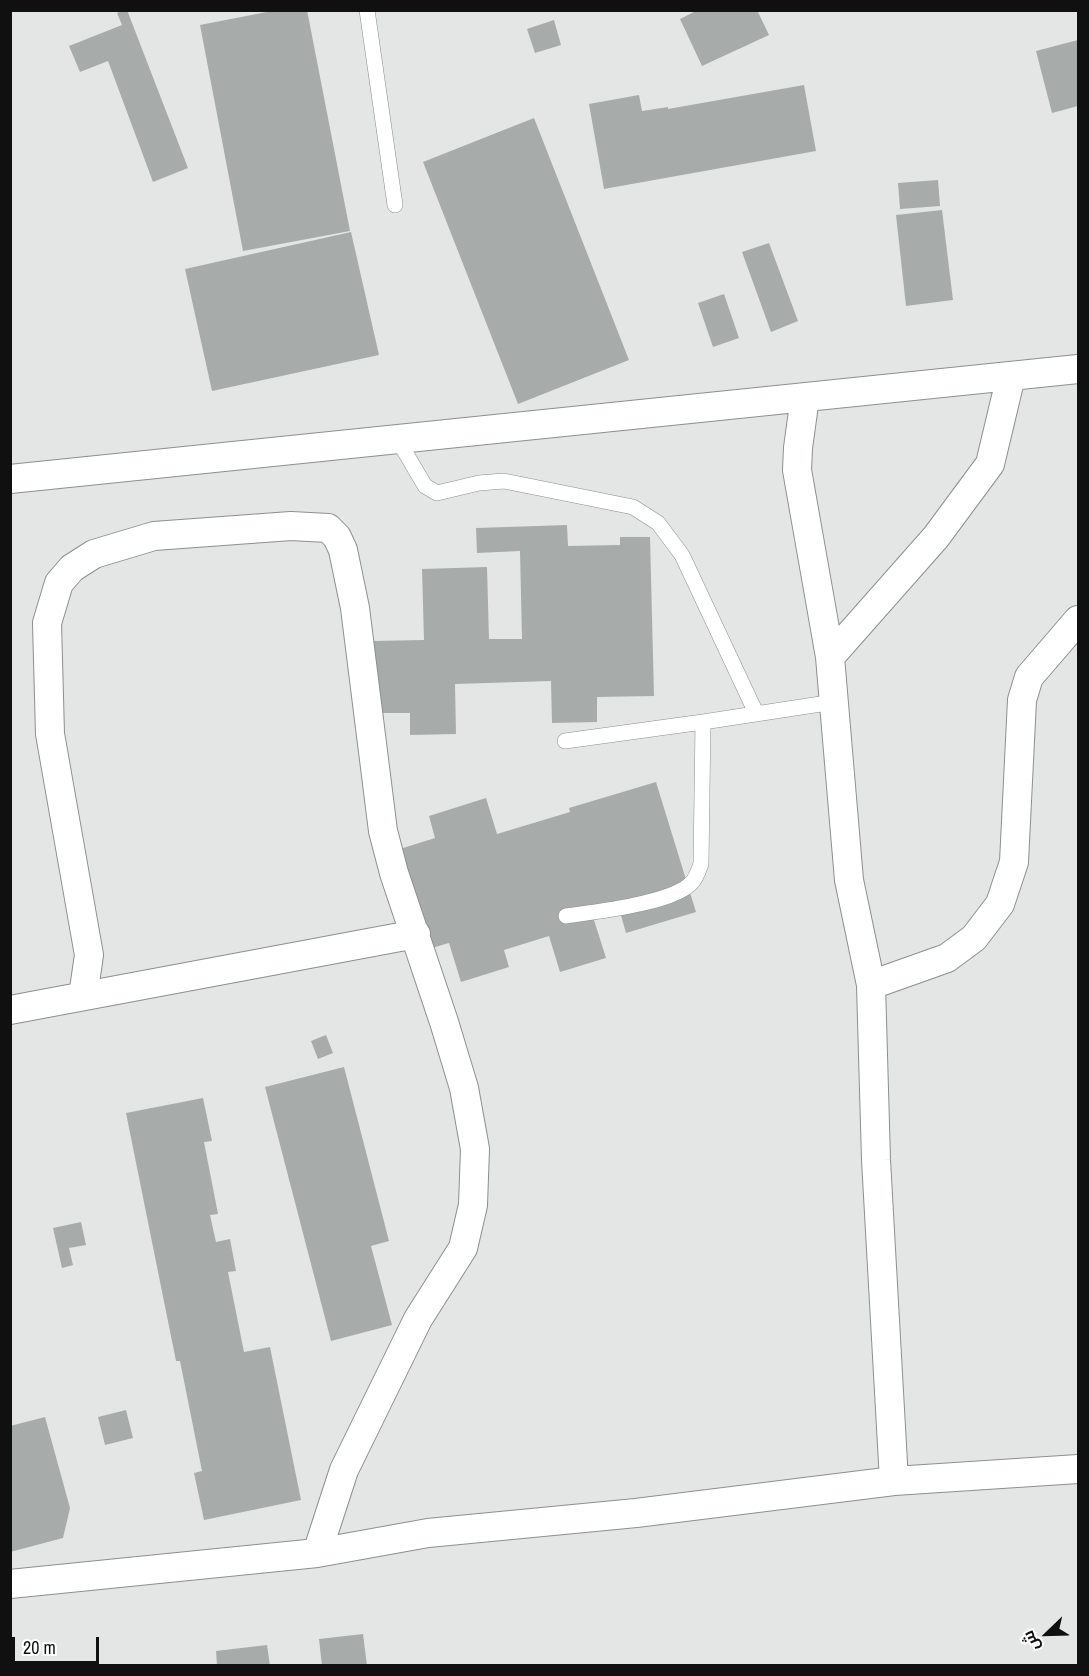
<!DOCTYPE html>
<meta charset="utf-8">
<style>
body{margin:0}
#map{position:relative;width:1089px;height:1676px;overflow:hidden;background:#e3e6e4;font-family:"Archivo Narrow",Cairo,sans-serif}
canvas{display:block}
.frame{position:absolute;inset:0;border:12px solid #0f100f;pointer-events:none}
.north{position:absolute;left:1017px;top:1604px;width:60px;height:60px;-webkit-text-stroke:4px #fff;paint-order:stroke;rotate:247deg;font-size:16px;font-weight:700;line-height:24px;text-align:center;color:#0f100f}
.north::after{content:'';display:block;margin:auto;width:21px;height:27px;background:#0f100f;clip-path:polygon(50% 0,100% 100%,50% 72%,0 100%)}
.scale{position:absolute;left:12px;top:1637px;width:87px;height:27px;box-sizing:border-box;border:3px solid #0f100f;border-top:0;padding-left:8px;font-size:18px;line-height:21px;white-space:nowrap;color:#0f100f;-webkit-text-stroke:4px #fff;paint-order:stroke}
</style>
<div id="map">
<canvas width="1089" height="1676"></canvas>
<div class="frame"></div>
<div class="north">ش</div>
<div class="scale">20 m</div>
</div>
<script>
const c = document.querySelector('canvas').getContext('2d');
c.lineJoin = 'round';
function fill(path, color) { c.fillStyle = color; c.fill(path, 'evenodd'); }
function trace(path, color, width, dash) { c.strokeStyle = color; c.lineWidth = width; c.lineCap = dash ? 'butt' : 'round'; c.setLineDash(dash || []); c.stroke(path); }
const building = new Path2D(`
 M124,10H127L188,168L153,182L108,61L80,72L69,46L122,25L117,13Z
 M277,10H307L350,231L243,251L200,25Z
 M698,10H757L769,35L702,66L680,19Z
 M554,20L561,45L535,53L527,29Z
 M1078,40V106L1052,113L1036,51Z
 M804,85L816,151L604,189L589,104L639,95L642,111L668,107V109Z
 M534,118L629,360L518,404L423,162Z
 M938,180L940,206L900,209L898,183Z
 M942,210L953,300L906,306L896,215Z
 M351,232L379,355L212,391L185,269Z
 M769,243L798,321L771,332L742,252Z
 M724,294L739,338L713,347L698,303Z
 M567,525L568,546L620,545V537H650L654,696L597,697V722L552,723L551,681L455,684L456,734L410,735V713H376L374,641L424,640L422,569L487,567L489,639H522L520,551L477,553L476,528Z
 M656,782L696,912L626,933L620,912L594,920L606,958L560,972L549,936L504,950L509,967L461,982L449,943L418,952L384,854L435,838L429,816L486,798L497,834L570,812L569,808Z
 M326,1035L333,1053L318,1059L311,1041Z
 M344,1067L389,1241L371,1246L392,1325L331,1341L265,1087Z
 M203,1098L212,1141L204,1142L218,1214L210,1215L216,1242L230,1239L236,1271L228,1272L244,1352L270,1347L301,1500L204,1520L194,1473L202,1471L180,1361H176L126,1113Z
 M81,1222L86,1245L69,1248L73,1265L62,1268L53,1228Z
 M126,1410L133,1438L105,1445L98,1417Z
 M45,1417L70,1508L63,1538L10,1552V1426Z
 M363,1634L367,1666H322L319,1639Z
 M267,1645L270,1666H217L216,1651Z`);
const service = new Path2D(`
 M367,10L395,205
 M398,440L425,486L437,493L479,483L504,481L633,507L658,523L682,555L756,713
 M565,741L703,722L834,702
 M566,916C594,912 677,903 693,881C697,876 699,869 701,864L703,722`);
const minor = new Path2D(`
 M805,397L798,448L797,470L830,657L849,880L871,985L876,1160L894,1481
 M10,479L1078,369
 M830,657L936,537L990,464L1011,376
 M871,985L947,958L974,938L1000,904L1014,862L1022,700L1029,677L1078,620
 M83,996L89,955L50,734L47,623L59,583L72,568L94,554L154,536L291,526L328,528L337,537L343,550L355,608L383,831L394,873L444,1022L464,1088L475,1149L473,1205L463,1248L418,1319L344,1470L317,1553
 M10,1010L416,934
 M10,1584L317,1553L428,1533L636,1513L894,1481L1078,1469`);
fill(building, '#a7acab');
trace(service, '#8c908d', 16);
trace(minor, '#8c908d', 30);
trace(service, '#fff', 15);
trace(minor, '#fff', 28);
</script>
